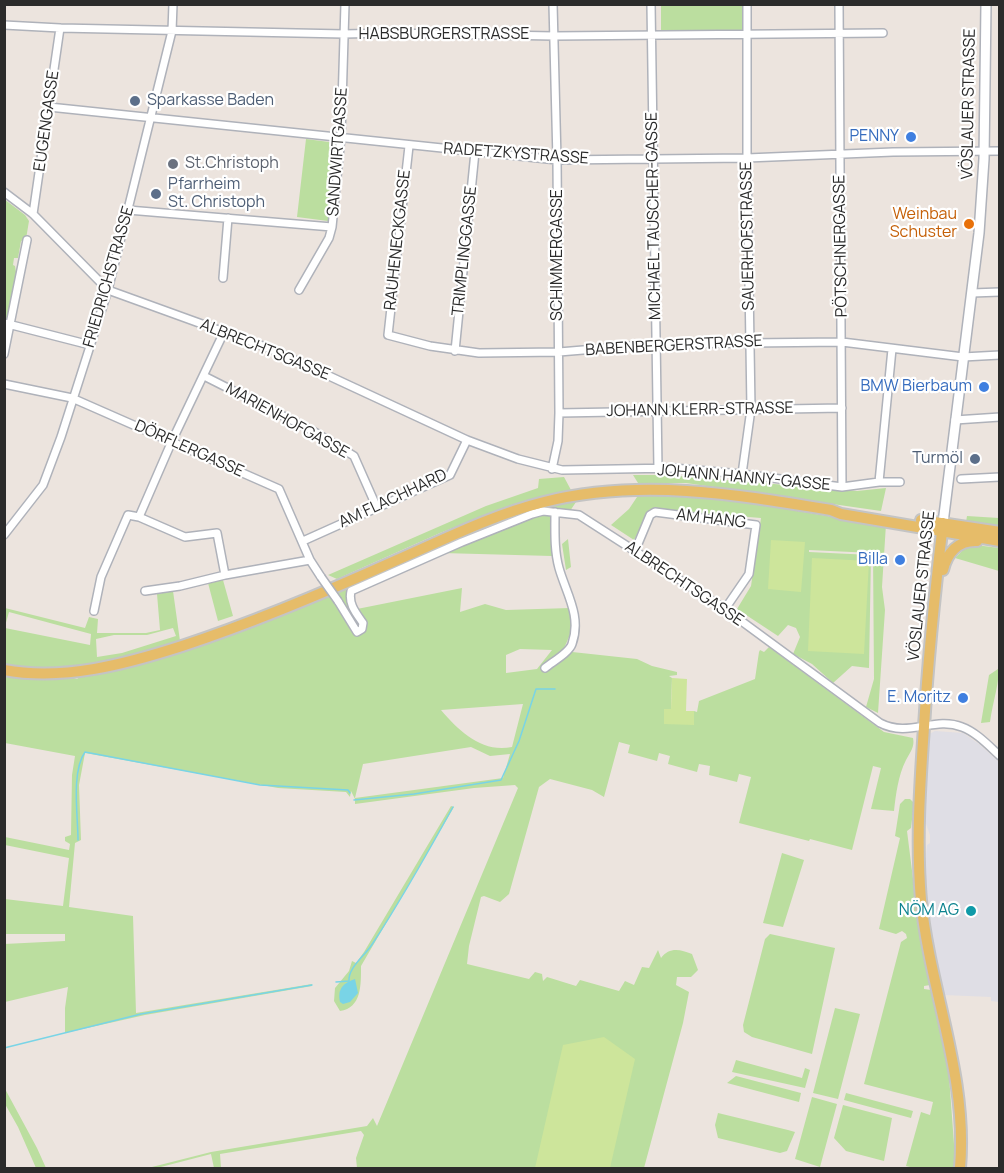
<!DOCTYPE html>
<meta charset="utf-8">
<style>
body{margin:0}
#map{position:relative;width:1004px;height:1173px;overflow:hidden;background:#ece4de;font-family:Manrope,sans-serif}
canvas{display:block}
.frame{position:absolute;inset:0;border:6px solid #2b2b2b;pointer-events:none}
</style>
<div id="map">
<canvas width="1004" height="1173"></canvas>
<div class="frame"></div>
</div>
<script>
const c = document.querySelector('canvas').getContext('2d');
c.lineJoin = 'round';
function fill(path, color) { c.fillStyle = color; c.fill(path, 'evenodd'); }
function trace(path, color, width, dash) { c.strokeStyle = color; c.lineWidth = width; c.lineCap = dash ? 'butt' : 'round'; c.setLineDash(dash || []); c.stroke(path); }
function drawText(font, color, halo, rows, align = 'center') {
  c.font = font + ' Manrope,sans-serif'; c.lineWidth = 4.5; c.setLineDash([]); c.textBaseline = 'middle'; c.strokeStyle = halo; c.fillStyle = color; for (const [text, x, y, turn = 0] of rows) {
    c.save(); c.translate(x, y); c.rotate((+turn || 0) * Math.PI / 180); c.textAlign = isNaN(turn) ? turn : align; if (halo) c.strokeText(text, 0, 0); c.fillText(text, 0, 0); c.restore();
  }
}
const industrial = new Path2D(`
 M935,731L963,733L979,744L999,762V1002L991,1001V997L944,995L932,939L925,868L927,845L930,843V835L924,818L928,741L929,734Z`);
const green = new Path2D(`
 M661,5H744V30H661Z
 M306,139L337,143L328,221L297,217Z
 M4,199L25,215L29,221L26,239L21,241L18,258H14L13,265L15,266L16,272L8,318H5Z
 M633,475H667L857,491L886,488L881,511L686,483H638Z
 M564,477L571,490L511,505L440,533L337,579L328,575L486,506L538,488L539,479Z
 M639,494L733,500L880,525L886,524L882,587L885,610L878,713L866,707L874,679L873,553L809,550V552L871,555L869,668L852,666L833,683L812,664L793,654L800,637L796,628L788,625L778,636L737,609L751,586L761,518L650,509L634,540L611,525L629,509Z
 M576,502L570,511L550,510L552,556L442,553L352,595L357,609L462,588L460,612L485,604L506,610L570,608C577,625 569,636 563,651L637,659L652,666L677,672V675L669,676L672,678L671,709L694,725V711L697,712L699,701L755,679L759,652L760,650L764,652L769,647L884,732L913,738C915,747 910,752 906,760C898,776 896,794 894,811L871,809L881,768L873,766L852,850L810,839L809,841L739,823L751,777L739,774L737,782L709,775L710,766L699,764L697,772L668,764L670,756L659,753L657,761L628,753L630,745L619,742L604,797L592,790L550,779L539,787L509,894L500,902L484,896L481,897L469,946L467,964L529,979L535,972L542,974L543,981L547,977L576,986L580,980L619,991L625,981L634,985L642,967L649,968L658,950L661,958C669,947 680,949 692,954L698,970L691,977H677L676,985L689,992L683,1023L644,1168H357L356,1158L364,1135L361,1131L220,1154L221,1168H214L211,1154L157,1168H148L211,1152L367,1126L373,1118L377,1126L518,788L515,785L474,788L355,804V799L351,791L350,797L346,792L278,788L85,753L79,785L81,840L75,843L69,907L133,916L136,1013L312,984V986L145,1015L65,1033V1008L68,987L5,1002L4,944L65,941V934H5V899L63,906L69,858L5,845V837L69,850L70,844L65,841V837L71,835L72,775L75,756L5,743V676L24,679L70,677L77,679L82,675L135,664L499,520L550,505ZM520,649L552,650L537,669L506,673V655ZM523,704L512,747C482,753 460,732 441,710ZM471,747L490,756L510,754L503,778L355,798L363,764Z
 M967,516L999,518V527L966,522Z
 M568,539L571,567L566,570L562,544Z
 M976,545L999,548V571L955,558L963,550Z
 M223,580L233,616L218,621L208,583Z
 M173,591L180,641C118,660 70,673 5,665V628L90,645L91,634L9,612L5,626V608L85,628L89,617L98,619L97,633H146L160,630L157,594ZM173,628L176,636L122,653L97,657L96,639L114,635H147Z
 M999,660C1000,683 993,700 990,722L981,723L989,675L998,669Z
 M905,799H910L914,803L911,828L907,831L921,942L930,985L924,986V989L931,990L948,1062L954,1144V1168H914L906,1166L921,1112L930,1115L933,1102L864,1084L901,942L907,938L906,934L902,931L896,934L879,929L900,838L895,836L900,804Z
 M451,806L454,807L361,966C361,984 362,1008 340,1011L334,1001L335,988L349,971L352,961L356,963L364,952Z
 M782,853L804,860L783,927L763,923Z
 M770,934L835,948L812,1054L752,1037L744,1032L743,1025L765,939Z
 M835,1008L860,1014L838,1099L813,1093Z
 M736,1060L802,1078L805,1068L810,1070L805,1088L732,1072Z
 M736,1076L801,1093L799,1102L727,1083Z
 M4,1087L37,1148L46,1168H36L18,1127L5,1104Z
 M846,1093L913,1111L911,1118L844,1100Z
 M812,1097L837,1104L820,1167L795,1159Z
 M843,1105L892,1118L884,1161L846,1151L834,1138Z
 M718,1113L788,1130L795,1132L787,1151L780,1153L718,1138L715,1125Z`);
const pitch = new Path2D(`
 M771,540L805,542L801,592L768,589Z
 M812,558L869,561L864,654L808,651Z
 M672,678L687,679L686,711H694V725L664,724V709H671Z
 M604,1037L635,1059L610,1168H535L563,1045Z`);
const water = new Path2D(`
 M355,979L358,993L350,1002L343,1004L340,1002C337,988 344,983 355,979Z`);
const stream = new Path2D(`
 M354,800L414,794L501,780L519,741L536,689H555
 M78,840C78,816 71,772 85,752L260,785L348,790L350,793
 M336,982L349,981C348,967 366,955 373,943C402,899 427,854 453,807
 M4,1048L141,1014L312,985`);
const street = new Path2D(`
 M651,4L658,469
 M839,4L842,487
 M4,25L60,28L344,34L389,33L554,36L883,33
 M49,107L557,160L747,158L893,152L1000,151
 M409,146L388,335L430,346L479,353L559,352L655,344L842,342L963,357L1000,355
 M4,192L33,214L108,290L271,349L467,440L518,459L562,470L673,468L742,474L842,487L879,482H900
 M128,210L332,227
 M33,214L60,28
 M223,278L228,218
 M299,290L329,238L332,227L341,137L345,4
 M972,293L1000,292
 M4,323L90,345
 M455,351L475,152
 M4,354L27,240
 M204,376L313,431L354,456L377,508
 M4,384L72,398L279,489L310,560L321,577
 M559,413L842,408
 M955,420L1000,417
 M552,469L558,441L559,413L557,160L553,4
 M742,474L751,409L747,158V4
 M961,479L1000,477
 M879,482L892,349
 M139,517L185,537L217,533L225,575
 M4,535L43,485L61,437L108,290L172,31L173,4
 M303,541L450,475L467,440
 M635,551L650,515L655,512L756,525L749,574L725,609
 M145,591L180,586L225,575L310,560
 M338,601L357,632L362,629L363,623C356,613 348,604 351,591L462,542L532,514L543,511L579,515L725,609L880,723C909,738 934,716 962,727C976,732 989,746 1000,756
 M94,611L101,577L128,515L139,517L172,441L224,332
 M545,668C552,662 569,653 572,644C582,616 566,593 559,568C554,550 555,531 555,512`);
const secondary = new Path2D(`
 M943,523L979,233L984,159L986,4`);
const primary = new Path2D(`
 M921,520L1000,532
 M943,523C935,591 928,659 924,727C920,785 916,842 921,900C930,991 968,1076 960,1168
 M943,570C947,553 958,540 977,541
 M4,670C64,681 126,664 182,646C255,622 326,592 397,560C445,539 492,515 544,502C640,478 735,494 831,510L841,514L1000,541`);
const streetBridge = new Path2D(`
 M321,577L338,601`);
const markers = [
 [135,101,6,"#5c6f8a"],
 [911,137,6,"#3f7fe0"],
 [173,164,6,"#6b7280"],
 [156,194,6,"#5c6f8a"],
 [969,224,6,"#e8710a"],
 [984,387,6,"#3f7fe0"],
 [975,459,6,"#5c6f8a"],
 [900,560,6,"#3f7fe0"],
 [963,698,6,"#3f7fe0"],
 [971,911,6,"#0f9aa8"]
];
const streetNames = [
 ["HABSBURGERSTRASSE",444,35],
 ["VÖSLAUER STRASSE",969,104,-89],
 ["EUGENGASSE",47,121,-82],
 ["SANDWIRTGASSE",338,152,-86],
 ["RADETZKYSTRASSE",516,154,4],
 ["MICHAEL TAUSCHER-GASSE",654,216,-91],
 ["SAUERHOFSTRASSE",748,236,-91],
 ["RAUHENECKGASSE",398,240,-84],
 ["PÖTSCHNERGASSE",841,246,-91],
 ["TRIMPLINGGASSE",465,251,-84],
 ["SCHIMMERGASSE",558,255,-90],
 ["FRIEDRICHSTRASSE",109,277,-74],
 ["BABENBERGERSTRASSE",674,346,-3],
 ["ALBRECHTSGASSE",265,350,22],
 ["JOHANN KLERR-STRASSE",700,410,-1],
 ["MARIENHOFGASSE",287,421,29],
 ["DÖRFLERGASSE",189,449,24],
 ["JOHANN HANNY-GASSE",744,478,5],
 ["AM FLACHHARD",393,499,-25],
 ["AM HANG",711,519,7],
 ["ALBRECHTSGASSE",684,584,34],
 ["VÖSLAUER STRASSE",922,586,-84]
];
const serviceNames = [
 ["Sparkasse Baden",147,101],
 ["Pfarrheim",168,185],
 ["St. Christoph",168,203],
 ["Turmöl",963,459,"right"]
];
const shopNames = [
 ["PENNY",899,137],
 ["BMW Bierbaum",972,387],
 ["Billa",888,560],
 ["E. Moritz",951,698]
];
const worshipNames = [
 ["St.Christoph",185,164]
];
const foodNames = [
 ["Weinbau",957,215],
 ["Schuster",957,233]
];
const cultureNames = [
 ["NÖM AG",959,911]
];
fill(industrial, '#dfdee5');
fill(green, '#bbde9f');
fill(pitch, '#cde59b');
fill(water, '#79d4e6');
trace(stream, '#79d4e6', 1.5);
trace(street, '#afb2ba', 10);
trace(secondary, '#afb2ba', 12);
trace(primary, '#c4c4c4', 14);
trace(street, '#fff', 7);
trace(secondary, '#fff', 9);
trace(primary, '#e6bc69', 10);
trace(streetBridge, '#afb2ba', 10, []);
trace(streetBridge, '#fff', 7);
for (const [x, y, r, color] of markers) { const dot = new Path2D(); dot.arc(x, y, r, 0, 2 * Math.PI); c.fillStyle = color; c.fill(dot); trace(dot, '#fff', 2); }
drawText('16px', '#2b2b2b', '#fff', streetNames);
drawText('16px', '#4e5e75', '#fff', serviceNames, 'left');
drawText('16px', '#366cbe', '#fff', shopNames, 'right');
drawText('16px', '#5b616d', '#fff', worshipNames, 'left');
drawText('16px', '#c56008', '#fff', foodNames, 'right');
drawText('16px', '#0d838f', '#fff', cultureNames, 'right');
</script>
